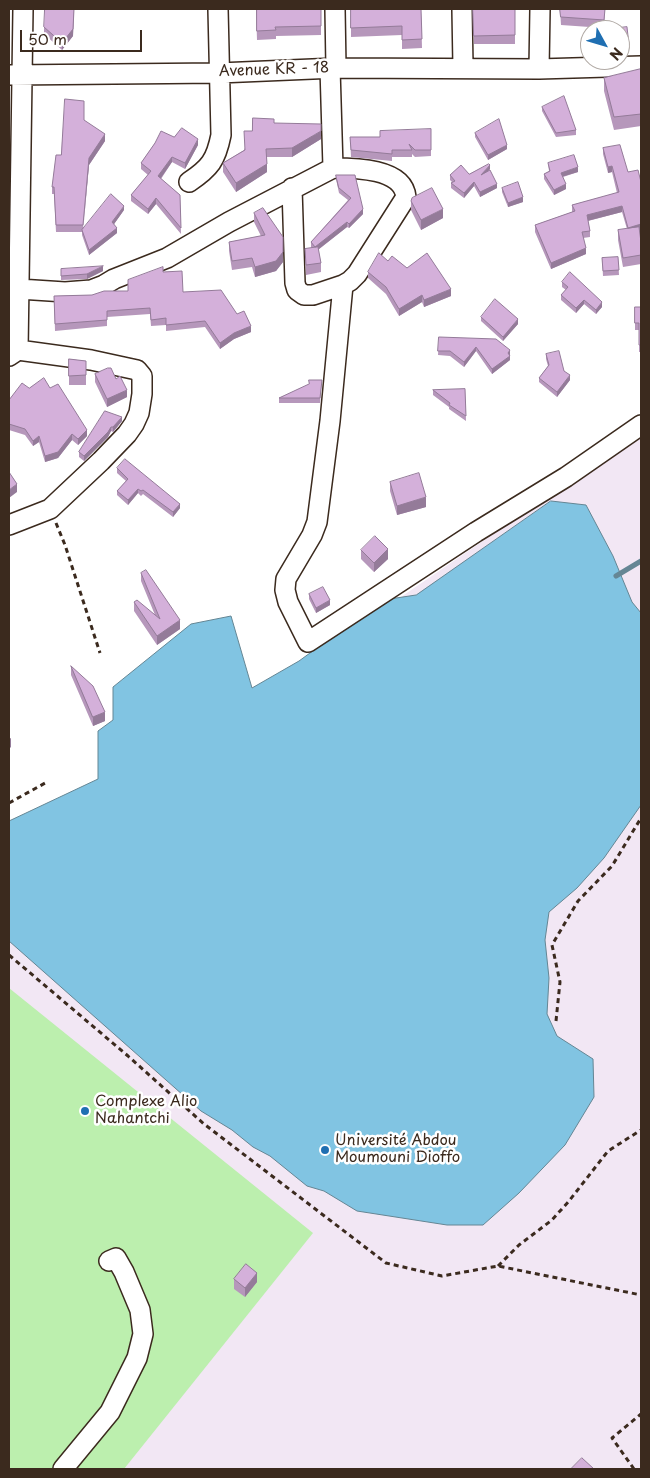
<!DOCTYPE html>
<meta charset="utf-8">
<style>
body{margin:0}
#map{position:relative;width:650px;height:1478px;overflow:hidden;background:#fff;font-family:"Playpen Sans",sans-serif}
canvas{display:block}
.frame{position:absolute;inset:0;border:10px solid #3b2a1e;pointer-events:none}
.north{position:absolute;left:580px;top:20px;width:50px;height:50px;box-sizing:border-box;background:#fff;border:1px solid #b1aaa5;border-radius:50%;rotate:129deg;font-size:14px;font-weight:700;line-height:20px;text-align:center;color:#3b2a1e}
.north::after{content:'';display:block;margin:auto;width:18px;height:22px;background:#1f6fb2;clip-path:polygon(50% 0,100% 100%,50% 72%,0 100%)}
.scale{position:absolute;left:20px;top:30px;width:122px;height:22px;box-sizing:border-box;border:2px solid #3b2a1e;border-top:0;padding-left:6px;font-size:15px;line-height:18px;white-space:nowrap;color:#3b2a1e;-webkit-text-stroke:4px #fff;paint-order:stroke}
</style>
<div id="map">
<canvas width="650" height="1478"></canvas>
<div class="frame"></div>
<div class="north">N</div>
<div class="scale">50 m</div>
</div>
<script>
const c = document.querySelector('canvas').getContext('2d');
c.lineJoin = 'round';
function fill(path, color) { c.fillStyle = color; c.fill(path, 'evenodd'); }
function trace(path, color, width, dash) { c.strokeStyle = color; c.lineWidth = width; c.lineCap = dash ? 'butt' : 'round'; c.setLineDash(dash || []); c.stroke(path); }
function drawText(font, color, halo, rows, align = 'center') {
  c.font = font + ' "Playpen Sans",sans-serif'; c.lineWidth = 5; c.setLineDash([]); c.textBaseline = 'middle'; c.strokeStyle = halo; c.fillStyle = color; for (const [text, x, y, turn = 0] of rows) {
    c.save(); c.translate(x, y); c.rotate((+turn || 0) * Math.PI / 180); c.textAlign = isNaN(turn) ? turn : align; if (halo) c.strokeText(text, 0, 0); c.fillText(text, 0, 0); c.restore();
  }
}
const built = new Path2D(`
 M641,433V1469H9V831L155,765Z`);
const green = new Path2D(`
 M9,988L313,1233L124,1469H9Z`);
const water = new Path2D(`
 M551,501L586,505L613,556L632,602L641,613V805L604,858L577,888L549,912L545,940L549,978L547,1014L557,1036L593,1059L594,1097L565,1145L519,1193L483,1225H447L357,1211L324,1191L307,1186L270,1156L253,1147L232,1130L201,1111L9,941V821L98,779V731L113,720V687L191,624L231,616L252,688L299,661L383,600L416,595Z`);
const stream = new Path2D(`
 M616,576L641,561`);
const path = new Path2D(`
 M56,523L65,545L100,653
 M9,803L47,782
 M9,955L128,1056L204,1124L386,1263L442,1276L498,1266L641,1295
 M556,1021L560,982L552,945L578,901L612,866L641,818
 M498,1266L519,1245L552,1220L569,1201L608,1151L641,1130
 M634,1469L612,1438L641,1414`);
const minor = new Path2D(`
 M335,9L336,68
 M462,9L463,67
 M539,69L540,9
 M9,75L219,73L336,68L539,69L641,66
 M189,182C210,168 216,160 221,135L218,9
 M292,188L295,283L297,290L304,295H313L343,285L350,281L357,274L406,197C403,168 355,168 333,168
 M343,285L330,421L317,522L312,535L286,579L285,590L288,602L308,642L476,532L566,477L641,425
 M19,289L65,292L91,290L104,285L114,279L167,258L229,222L333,168L330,68
 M18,350L23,9
 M9,356L18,350L91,360L137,370L142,376V394L139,413L134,424L127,434L101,461L50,509L9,525
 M63,1469L110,1412L137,1358L143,1334L140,1310L124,1272L116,1258L109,1261`);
const wall = new Path2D(`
 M74,9L73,36L62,50L44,34V27Z
 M256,9H321V35L276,36V39L257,40Z
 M351,9H421L422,48L402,49V35L351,37Z
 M473,9H515V44H474Z
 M560,9H605L604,28L561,25Z
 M620,30L629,45V50H620Z
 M641,69V126L614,130L604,91V78Z
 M542,107L576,130V135L556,137L542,111Z
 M84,120L105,141L89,165L83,228L124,210L114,224L117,233L89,255L82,235V232H56L54,194H52V187L61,155Z
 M274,123L321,139L292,157H267V172L236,192L223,172V163L244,150L252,131Z
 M431,129V156L415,157L412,154V157H392V161L351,157L350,137H380Z
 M475,133L507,149L488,160L475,137Z
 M174,137L198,145L185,169L172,162L161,179L180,195L181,234L156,204L148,214L131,201V195L148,175L141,169V163L155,143Z
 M620,145L640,231L641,242V264L623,267L618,240V230L627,229L622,212L588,221L590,231V237L583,238L586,254L551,269L535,232V225L572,212V205L617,193L612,172L608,173L603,154V148Z
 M548,163L578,172L563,177L566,189L554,195L544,179V174L549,171Z
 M490,169L488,171L497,188L480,197L474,186L464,198L451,188V183L452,182L450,180V175L469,174Z
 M336,175L363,214L349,228L347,227L318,250L321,263V272L306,275L305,249L312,248L311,247V242L348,200L339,193L336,179Z
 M502,188L523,202L508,207L502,192Z
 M411,201L443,218L421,230L411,210Z
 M254,213L283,262L276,271L255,277L252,267L232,270L229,251V242L261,236L254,222Z
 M618,257L619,275L603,276L602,258Z
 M388,261L407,268L451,296L424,307L422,302L399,316L386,294L368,278V272Z
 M61,269L103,271L87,279L61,280Z
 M163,272L183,292L237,314L251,332L234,339L220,349L205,327L166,331V325L151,326L150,314L107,317V326L55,331L54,296L92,295L128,291Z
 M562,282L602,307L596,314L584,304L576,313L561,300V295L566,290L562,287Z
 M635,307H641V352H639V330H635Z
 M481,317L518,324L503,341L481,321Z
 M439,337L510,355V360L492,374L476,351L464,367L450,356L438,355Z
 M546,354L564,371L570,380L557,397L539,382V378L548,366L546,359Z
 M69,359L86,361V385H69Z
 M95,374L116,379L127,397L107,407L95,382Z
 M322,380L320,403H279V398Z
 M29,388H50L87,436L78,445L72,440L58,458L45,462L39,442L33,446L25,435L9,430V400Z
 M465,389L466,421L449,409V407L433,395V390Z
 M105,411L122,421L113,432L111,431L108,437L84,461L79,457V452Z
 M117,468L180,508L173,517L143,494L141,496L138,493L128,505L117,495V491L126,481L117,473Z
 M390,482L426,507L397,515L390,491Z
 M361,550L388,559L374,572L361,559Z
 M141,573L180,629L157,645L134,611V602L155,615L141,581Z
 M309,594L330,605L316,613L309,599Z
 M71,666L105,721L93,726L71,675Z
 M234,1279L257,1282L245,1297L234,1289Z`);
const shadedWall = new Path2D(`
 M74,9L73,36L62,50V43Z
 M321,131V139L292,157V148Z
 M105,134V141L89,165L83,232L89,158Z
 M198,139V145L185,169V163Z
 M507,145V149L488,160V155Z
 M172,157V162L158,182V176Z
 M267,164V172L236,192V183Z
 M490,165V169L481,180V175Z
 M612,166V172L608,173V167Z
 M578,167V172L561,177V173Z
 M474,182V186L464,198V193Z
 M497,184V188L480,197V192Z
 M566,184V189L554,195V190Z
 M523,197V202L508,207V203Z
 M156,198V204L148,214V209Z
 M124,206V210L112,227V222Z
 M622,206V212L587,221V215Z
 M363,209V214L349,228V224Z
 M443,209V218L421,230V220Z
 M347,222V227L315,252V247Z
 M641,224V230L628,234V228Z
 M117,228V233L89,255V250Z
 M586,248V254L551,269V263Z
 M283,252V262L276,271L255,277V267Z
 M103,266V271L87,279V274Z
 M451,289V296L424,307V300Z
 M422,295V302L399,316V309Z
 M584,300V304L576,313V308Z
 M602,302V307L596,314V310Z
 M518,319V324L503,341V337Z
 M251,326V332L234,339L220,349V343L234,333Z
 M476,347V351L464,367V362Z
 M510,350V355L509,357L510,356V360L492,374V369Z
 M570,375V380L557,397V392Z
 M127,390V397L107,407V399Z
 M122,417V421L113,432V427Z
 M111,427V431L108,437L84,461V456Z
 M87,430V436L78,445V439Z
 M72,434V440L58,458L45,462V456Z
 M39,436V442L33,446V441Z
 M17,484V492L9,498V490Z
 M138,489V493L128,505V500Z
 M426,497V507L397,515V506Z
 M180,504V508L173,517V512Z
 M388,549V559L374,572V563Z
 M330,600V605L316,613V608Z
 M180,620V629L157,645V636Z
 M105,712V721L93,726V717Z
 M11,738V747L9,749V739Z
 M257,1273V1282L245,1297V1288Z`);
const building = new Path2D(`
 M45,9H74L73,29L62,43L44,27Z
 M257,9H321V26L275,27L276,30L257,31Z
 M351,9H421L422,39L402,40V26L351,28Z
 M473,9H515V35L474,36Z
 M560,9H605L604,20L561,17Z
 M627,27L629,45H620V30H600Z
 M641,69V114L614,117L604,78Z
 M564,96L576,130L556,133L542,107Z
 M65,99L84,101V120L105,134L89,158L83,225H56L54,187H52L56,155H61Z
 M253,118L274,119V123L321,124V131L292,148L266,149L267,164L236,183L223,163L245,150L244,131H252Z
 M499,119L507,145L488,155L475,133Z
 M182,128L198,139L185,163L172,157L158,176L180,195L181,228L156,198L148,209L131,195L151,171L141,163L155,143L161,131L174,137Z
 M431,129V150H415L409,144L412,150H392V154L351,150L350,137H380V131Z
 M620,145L628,172L638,170L641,182V224L628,228L622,206L587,215L590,231L582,232L586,248L551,263L535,225L575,211L572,205L619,192L612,166L608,167L603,148Z
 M574,155L578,167L561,173L566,184L554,190L544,174L550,171L548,163Z
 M489,164L490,165L481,175L490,170L497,184L480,192L474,182L464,193L451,183L455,181L450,175L461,165L469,174Z
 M336,175H355L363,209L349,224L347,222L315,247L311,242L351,198L339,188Z
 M518,182L523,197L508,203L502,188Z
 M432,188L443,209L421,220L411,201L412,198Z
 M111,194L124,206L112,222L117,228L89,250L82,230Z
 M263,208L283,237V252L276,261L255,267L252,258L232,261L229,242L265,235L254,213Z
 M639,227L641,242V255L623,258L618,230Z
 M318,247L321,263L306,265L305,249Z
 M379,253L388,261L392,256L407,268L427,253L451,289L424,300L422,295L399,309L386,287L368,272Z
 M618,257L619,270L603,271L602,258Z
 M103,266L87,274L61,276V269Z
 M163,267V272L182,271L183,292L221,290L237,314L244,311L251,326L234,333L220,343L205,321L166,325V318L151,320L150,308L107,311V320L55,324L54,296L92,295L104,291H128V280Z
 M570,272L602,302L596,310L584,300L576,308L561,295L568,287L562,282Z
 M495,299L518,319L503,337L481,317Z
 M635,307H641V345H639V323H635Z
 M439,337L496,339L510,350L508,353L510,356L492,369L476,347L464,362L450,351H438Z
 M559,351L564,371L570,375L557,392L539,378L549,365L546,354Z
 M69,359L86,361V375L69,376Z
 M108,368H111L116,379L120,376L127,390L107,399L95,374Z
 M44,378L50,388L58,384L87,430L78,439L72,434L58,452L45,456L39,436L33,441L25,429L9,424V400L22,383L29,388Z
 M309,380H322L320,398H279L309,384Z
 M465,389L466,416L449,405L450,403L433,390Z
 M105,411L122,417L113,427H111L108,432L84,456L79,452Z
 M125,459L180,504L173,512L143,490L141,491L138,489L128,500L117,491L128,479L117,468Z
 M9,472L17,484L9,490Z
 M419,473L426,497L397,506L390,482Z
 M375,536L388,549L374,563L361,550Z
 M146,570L180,620L157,636L134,602L137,600L160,619L141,573Z
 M323,587L330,600L316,608L309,594Z
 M71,666L93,686L105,712L93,717Z
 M246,1264L257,1273L245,1288L234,1279Z
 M582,1458L594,1469H571Z`);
const markers = [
 [85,1111,5,"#1f6fb2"],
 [325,1150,5,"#1f6fb2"]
];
const streetNames = [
 ["Avenue KR - 18",274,70,-2]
];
const poiNames = [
 ["Complexe Alio",95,1102],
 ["Nahantchi",95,1119],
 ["Université Abdou",335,1141],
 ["Moumouni Dioffo",335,1158]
];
fill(built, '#f2e7f4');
fill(green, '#bcefae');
fill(water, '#81c4e2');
trace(water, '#658694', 1);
trace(stream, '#658694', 5);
trace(minor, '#3b2a1e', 22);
trace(path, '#3b2a1e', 3, [5, 4]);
trace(minor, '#fff', 19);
fill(wall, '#b697bb');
fill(shadedWall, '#947b99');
fill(building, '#d4b0da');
trace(building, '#947b99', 1);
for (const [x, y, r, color] of markers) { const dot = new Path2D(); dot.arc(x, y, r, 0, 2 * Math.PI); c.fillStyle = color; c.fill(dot); trace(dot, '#fff', 2); }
drawText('15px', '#3b2a1e', '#fff', streetNames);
drawText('15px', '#3b2a1e', '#fff', poiNames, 'left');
</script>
